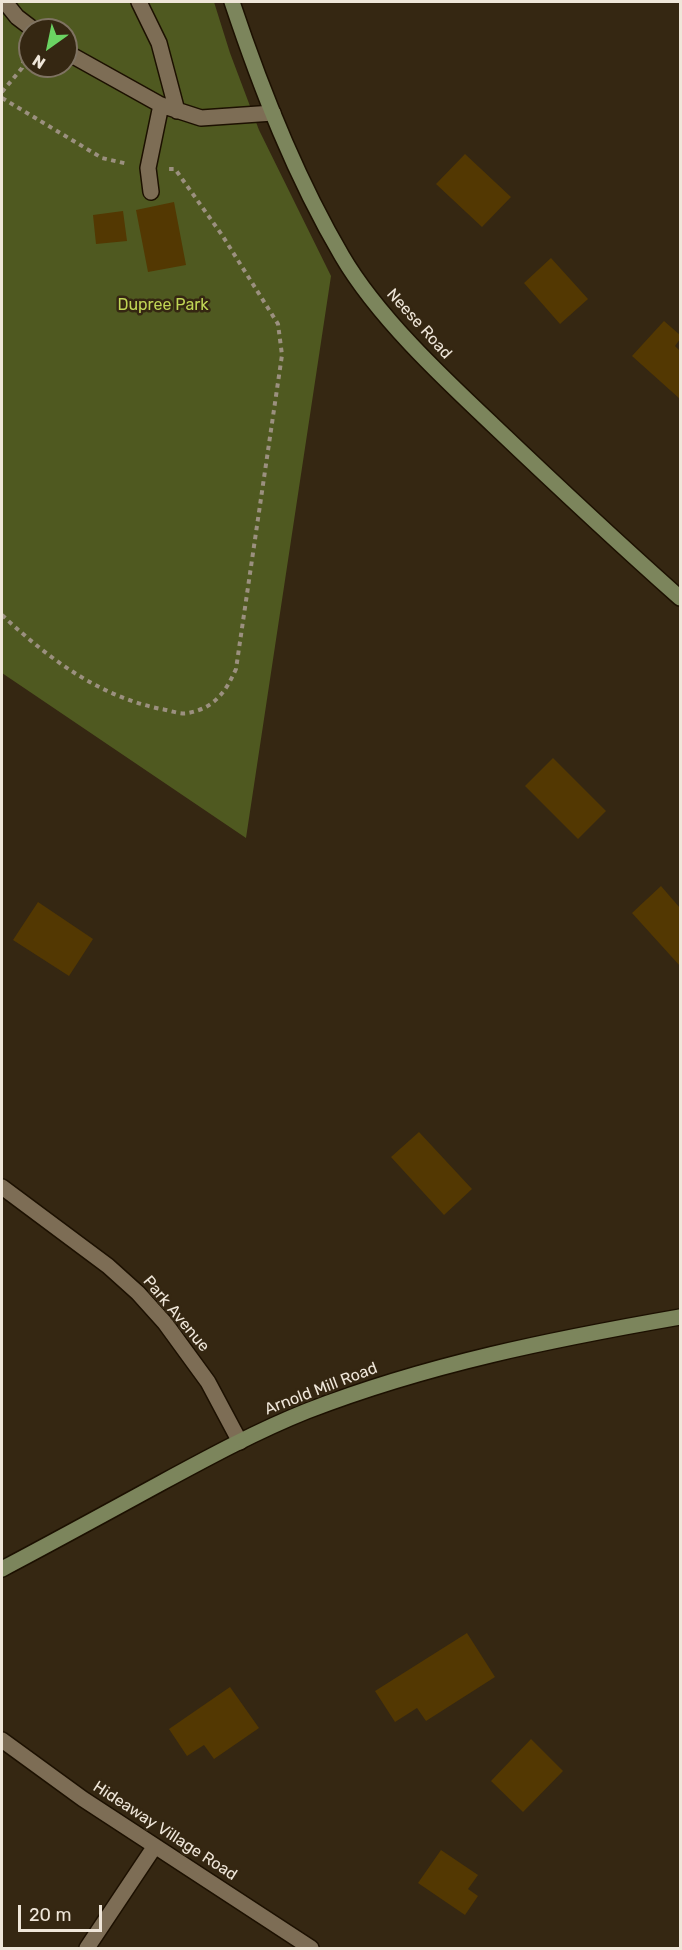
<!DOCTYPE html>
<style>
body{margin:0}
#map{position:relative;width:682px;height:1950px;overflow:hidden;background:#352712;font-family:Rubik,sans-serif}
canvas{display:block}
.frame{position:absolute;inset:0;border:3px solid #efe6d9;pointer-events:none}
.north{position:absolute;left:18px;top:18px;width:60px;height:60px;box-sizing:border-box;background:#352712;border:2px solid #7f7362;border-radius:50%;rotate:213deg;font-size:16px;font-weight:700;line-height:24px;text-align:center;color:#efe6d9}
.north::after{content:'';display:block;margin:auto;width:21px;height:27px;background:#6bd362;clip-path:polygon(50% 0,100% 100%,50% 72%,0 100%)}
.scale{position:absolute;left:18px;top:1905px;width:84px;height:27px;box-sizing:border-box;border:3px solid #efe6d9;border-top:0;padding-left:8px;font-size:18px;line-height:21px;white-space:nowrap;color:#efe6d9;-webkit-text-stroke:4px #352712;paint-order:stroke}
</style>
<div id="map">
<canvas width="682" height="1950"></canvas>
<div class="frame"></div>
<div class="north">N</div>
<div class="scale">20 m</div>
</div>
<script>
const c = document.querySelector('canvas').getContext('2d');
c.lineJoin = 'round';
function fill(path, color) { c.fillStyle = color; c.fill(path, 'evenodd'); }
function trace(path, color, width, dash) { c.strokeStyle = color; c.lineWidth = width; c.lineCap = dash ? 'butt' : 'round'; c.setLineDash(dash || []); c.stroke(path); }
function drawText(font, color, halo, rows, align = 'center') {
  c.font = font + ' Rubik,sans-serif'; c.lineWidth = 5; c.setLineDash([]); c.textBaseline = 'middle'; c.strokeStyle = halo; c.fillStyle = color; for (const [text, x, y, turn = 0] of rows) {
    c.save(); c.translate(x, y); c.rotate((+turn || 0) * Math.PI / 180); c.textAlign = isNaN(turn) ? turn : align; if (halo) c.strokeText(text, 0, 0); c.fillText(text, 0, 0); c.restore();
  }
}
const green = new Path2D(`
 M2,2H214L230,53L259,130L331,276L246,838L2,673ZM30,30H66V66H30Z`);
const building = new Path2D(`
 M465,154L511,197L482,227L436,184Z
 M174,202L186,265L148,272L136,210Z
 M123,211L127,241L96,244L93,215Z
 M551,258L588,299L560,324L524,283Z
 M664,321L680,335V339L675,346L680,351V399L632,356Z
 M553,758L606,811L578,839L525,786Z
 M661,886L680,908V966L632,913Z
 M38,902L93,939L69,976L13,940Z
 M419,1132L472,1189L444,1215L391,1157Z
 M467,1633L495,1677L426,1721L417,1708L395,1722L375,1691Z
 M230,1687L259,1728L214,1759L204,1745L187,1756L169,1729Z
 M531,1739L563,1771L523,1812L491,1781Z
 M441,1850L478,1875L468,1889L478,1896L465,1915L418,1883Z`);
const path = new Path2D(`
 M2,92L22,68L26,50
 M2,98L102,158L128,164
 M2,615C48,658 98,696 161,709C169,710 181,715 188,713C215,708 226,691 236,669L282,355L278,324L222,235L175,169H168`);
const lane = new Path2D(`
 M5,2L17,17L34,30
 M139,2L159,43L177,111
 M66,52L161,105L201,118L273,113
 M151,192L148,168L161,105`);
const street = new Path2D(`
 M2,1187L108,1266L138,1293L165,1323L208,1382L240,1442
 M2,1740L83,1799L311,1948
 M87,1948L155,1846`);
const secondary = new Path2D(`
 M232,2C261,89 295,176 342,256C377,316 442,377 493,425C555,484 617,542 680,598
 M2,1569C55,1541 108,1512 161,1483C209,1457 257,1431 307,1411C428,1364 554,1339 680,1317`);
const parkNames = [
 ["Dupree Park",163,305]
];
const streetNames = [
 ["Neese Road",419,324,48],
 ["Park Avenue",176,1314,50],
 ["Arnold Mill Road",321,1389,-21],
 ["Hideaway Village Road",165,1831,33]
];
fill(green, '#4f5920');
fill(building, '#533802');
trace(lane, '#1c1000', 18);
trace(street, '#1c1000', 18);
trace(secondary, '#1c1000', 18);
trace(path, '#9b907f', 4, [4.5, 4.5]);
trace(lane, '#7d6d55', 15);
trace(street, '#7d6d55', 15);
trace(secondary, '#7c855c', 15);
drawText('16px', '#c0d555', '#352712', parkNames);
drawText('16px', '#efe6d9', '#352712', streetNames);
</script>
